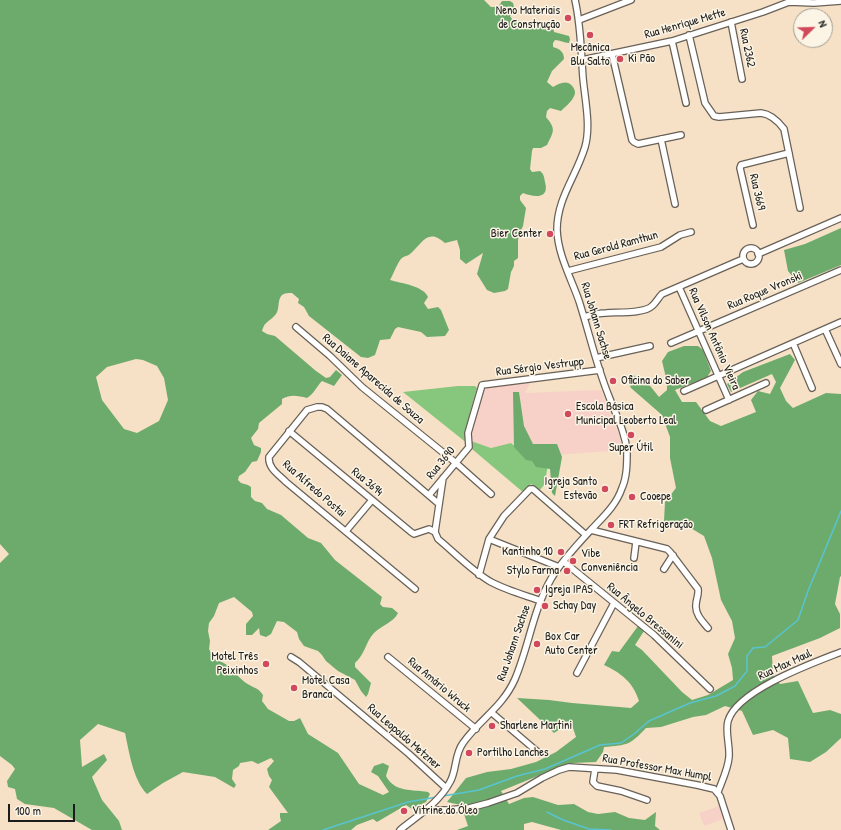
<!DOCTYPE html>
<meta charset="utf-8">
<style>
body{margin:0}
#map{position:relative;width:841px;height:830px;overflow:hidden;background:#f6e0c6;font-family:"Patrick Hand",sans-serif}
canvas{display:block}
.north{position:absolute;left:793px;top:8px;width:40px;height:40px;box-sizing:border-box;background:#fcf5e5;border:1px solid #a29e95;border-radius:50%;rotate:67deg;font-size:11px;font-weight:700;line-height:16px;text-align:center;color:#1c1c1c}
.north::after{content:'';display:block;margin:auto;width:14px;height:18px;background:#d1495b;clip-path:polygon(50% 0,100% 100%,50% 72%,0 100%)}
.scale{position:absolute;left:8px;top:804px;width:67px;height:18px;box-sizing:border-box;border:2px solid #1c1c1c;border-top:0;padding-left:5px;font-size:12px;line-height:14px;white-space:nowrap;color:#1c1c1c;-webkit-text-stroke:3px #fcf5e5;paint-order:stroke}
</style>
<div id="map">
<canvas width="841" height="830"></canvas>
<div class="north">N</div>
<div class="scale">100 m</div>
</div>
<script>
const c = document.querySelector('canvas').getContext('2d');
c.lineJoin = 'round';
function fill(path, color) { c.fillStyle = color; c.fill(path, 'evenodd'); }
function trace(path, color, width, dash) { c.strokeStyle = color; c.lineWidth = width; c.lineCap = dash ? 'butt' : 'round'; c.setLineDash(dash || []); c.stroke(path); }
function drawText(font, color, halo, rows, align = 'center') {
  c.font = font + ' "Patrick Hand",sans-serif'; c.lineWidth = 3; c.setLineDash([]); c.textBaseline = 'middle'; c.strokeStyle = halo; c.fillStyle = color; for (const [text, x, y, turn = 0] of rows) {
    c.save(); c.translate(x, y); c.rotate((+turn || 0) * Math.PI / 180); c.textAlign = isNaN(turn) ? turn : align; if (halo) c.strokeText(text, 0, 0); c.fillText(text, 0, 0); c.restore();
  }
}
const built = new Path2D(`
 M531,382L525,393L601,390L619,435L622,450L528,457L512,443L491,448L471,441L469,433L485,388Z
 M719,806L723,819L704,826L699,813Z`);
const green = new Path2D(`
 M458,386H475L477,388C472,406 465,425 468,444L403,392Z
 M471,441L491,448L511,443L528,457L549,456L545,484L539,491L531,484L524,493L472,449Z`);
const forest = new Path2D(`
 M0,0H484L491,7H498L502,1H510L513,3L515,10L510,16L512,19C525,22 537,27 551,23L553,25L554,32L569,36L570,39L569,43C564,43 560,40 555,40L553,43V47C559,49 564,51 564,59L552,71L547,82L553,87C559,83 568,79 573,87C574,89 575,90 575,93C574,100 566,106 561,111L550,108L547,111L546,117C556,129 554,131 547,145L541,148H533L532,151L530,169L532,172L540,171C544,174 544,177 545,182C550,200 533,197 523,193L520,196V200L526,208L523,226L520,232L518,240V258L514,261V266L511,272L508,289L505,291L494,293L487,290L477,274L483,253L466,264L460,259V250L457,240L445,243C427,227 422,244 410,254C408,256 404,256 402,258C398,261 393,275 390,280C400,283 424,286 428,297L424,303L428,309L438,307L441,310L449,330L445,336L427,337L421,332L398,327L395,329L390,339L380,340L375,355L368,358L361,357L309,316L304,307L298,303L299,299L292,293C288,293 285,293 282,295C277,300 280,308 276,314C270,322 265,320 262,331L267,334L275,336L316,371L326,378L330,377L336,370L342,375L334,386L322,381C316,387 314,394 307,398C298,396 291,394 282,399V404L259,423L258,429L251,438L254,445L261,448V452L257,461L252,462L245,472L239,476L238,480L241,483L248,485L251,487V497L255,501L262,503L267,509L281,515L308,538L321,543L335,560L382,597L380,604L383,607L392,608L398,613C393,623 382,625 374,633C366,641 365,654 355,663V667L371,683L368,694L366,697L361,691L355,680L338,671L326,661L322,655L318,651L304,646L299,639L297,632L284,622L277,621L271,634L266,637L260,635L259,628L252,635H246V624L253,616L252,612L234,597L219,603L214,616L209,623L208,631L210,641L209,649L214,659C230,663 234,674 246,683C253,688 258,687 263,695L262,701L268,709L289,721H294L300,718L308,734L338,753L359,784L383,795L389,792L378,776L371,772L374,766L383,763L389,766L386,776C395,793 412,789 428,792L430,794L426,802L412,809L406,805L377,822L373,819L357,825L351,830H268L281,821L280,817V813H288L269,787L272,780L269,776L267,769L274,761L271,758L258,764L252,761L240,763L239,766L233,770L232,779L236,785L234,788L215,777L183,772L163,783L147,794C133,780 129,751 125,733L98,724L80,740L82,767L104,754L107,760L92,777L102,800L119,821L122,830H92L54,808L25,804L17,799L15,789L8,787L7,781L15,769L12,765L0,756V563L9,554L0,544ZM136,359L143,360L157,366L164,378L168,400L159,421L137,433L124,429L102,400L96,377L107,367Z
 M841,228V265L798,283L788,271L784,250L805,244Z
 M684,346H698L703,350L711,371L707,377L675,390L682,402H696L710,421L721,426L756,412L751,400L758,391L770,394L776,382L772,374L731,392L727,384L743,372L790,354L795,360L780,388L786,401L793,408L826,393L841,394V576L840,577L835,604L840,614V628L820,638L772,656L773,674L780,684L798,681L813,713L830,710L841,714V738L826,752L810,762L790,759L788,738L773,730L753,735L742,711L725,706L706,715L693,717L661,727L646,728C630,745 628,745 604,747L603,752L596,762L573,763L550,771L501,791L509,804L524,798L533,797L558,805L574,804L588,812L598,814L615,812L629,818L645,820L656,812L655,826L660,830H561L532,822L524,824V830H457L468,826L461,805L447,802L466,778L487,772L511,769L536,762L556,752L576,737L571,722L554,733L517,698L549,700L572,703L631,708L639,701C633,682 621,673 604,665L612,651L619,652L638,626L644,631L635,645L642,650L682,692L692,700L708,695L733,680L732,668L728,654L735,638L732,621L721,600L712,558L704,536L689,527L664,521L665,502L676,488L670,458V437L662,415L631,388L626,378L633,375L647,382L659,397L667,390V382L662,361L668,352Z
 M513,392H519L524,426L533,444H557L562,457L555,496L552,493L550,469L536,467L532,461L526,460L514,447Z`);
const stream = new Path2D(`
 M443,796L479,790L517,776L545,769L600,745L621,743L634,734L649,721L690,703L716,696L735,686L747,671V656L753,648L765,647L798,620L808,591L841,511
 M547,812L563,820L589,829L611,830
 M323,830L408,802L437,797`);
const minor = new Path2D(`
 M579,20L631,0
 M731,22L742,79
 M689,35L705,103L714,116L719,117L761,113C770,114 778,121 784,129L800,208
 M672,41L686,103
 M612,54L632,140L634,142L638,144L681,135
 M582,60L672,41L763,12L789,2L814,3L841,1
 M661,139L675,204
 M753,225L740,168L741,165L789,153
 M743 256a8 8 0 1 1 16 0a8 8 0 1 1-16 0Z
 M758,254L841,218
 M568,271L661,247L680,235L691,232
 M679,287L729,400
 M584,317C591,315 599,313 606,313C616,312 644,314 652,306C656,303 658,298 662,294L743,259
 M296,327L330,356L362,387L456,463L491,494
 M825,329L841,364
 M671,343L841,270
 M793,343L812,388
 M596,358L650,346
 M684,391L841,322
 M706,410L766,383
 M289,431L411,532L414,534L429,529L435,532
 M429,495L469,447L468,433L482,385L600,370
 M591,530L667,549L670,552L698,589C699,595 696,599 696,605C695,614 702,621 708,628
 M346,531L372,500
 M435,532L438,539C455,553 472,571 491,582C506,590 524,595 541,601
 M435,532L443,478
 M489,539L559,567
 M634,558L636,542
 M564,562L654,635L710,689
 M664,569L673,555
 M479,575L489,539L504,516L530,489H533L586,535
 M415,589L286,482C278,474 268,468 269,457L307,410L317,407H322L327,409L439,504
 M291,657L299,662L409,754L446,788
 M388,657L476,729
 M577,673L614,603
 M492,713L539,753
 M595,769L593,782L597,786L621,791L647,800
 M718,792C722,781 728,769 729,757C730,745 725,732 728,721C737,690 813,663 841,652
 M430,807L436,810H448L469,808L488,803L517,793L542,778L559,770L569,767L617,770L697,785L714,789L720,796L731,830
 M400,830C417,816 439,803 450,782C457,770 454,755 463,743C480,719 502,708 515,679C529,646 533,610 551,579C561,562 576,546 589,532C602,518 616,506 622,488C627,477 627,463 627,451C625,431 615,413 608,394C596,364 589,332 579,301C571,278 558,255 557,230C557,198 576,177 585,147C591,126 585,100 583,78C581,52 581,26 575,0`);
const markers = [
 [568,18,4,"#d1495b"],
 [590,35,4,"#d1495b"],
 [620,59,4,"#d1495b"],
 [550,234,4,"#d1495b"],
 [613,381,4,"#d1495b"],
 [568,414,4,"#d1495b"],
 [631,435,4,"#d1495b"],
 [605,489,4,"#d1495b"],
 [632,497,4,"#d1495b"],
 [611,525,4,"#d1495b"],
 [561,552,4,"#d1495b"],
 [573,561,4,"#d1495b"],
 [567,571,4,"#d1495b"],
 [537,590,4,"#d1495b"],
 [545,606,4,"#d1495b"],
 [537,644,4,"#d1495b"],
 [266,664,4,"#d1495b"],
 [294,688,4,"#d1495b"],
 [492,726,4,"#d1495b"],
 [469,753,4,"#d1495b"],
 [404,811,4,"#d1495b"]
];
const poiNames = [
 ["Neno Materiais",560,11,"right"],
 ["de Construção",560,25,"right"],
 ["Mecânica",590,48,"center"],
 ["Blu Salto",590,62,"center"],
 ["Ki Pão",628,59],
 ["Bier Center",542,234,"right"],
 ["Oficina do Saber",621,381],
 ["Escola Básica",576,407],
 ["Municipal Leoberto Leal",576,421],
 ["Super Útil",631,448,"center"],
 ["Igreja Santo",597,482,"right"],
 ["Estevão",597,496,"right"],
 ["Cooepe",640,497],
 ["FRT Refrigeração",619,525],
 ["Kantinho 10",553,552,"right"],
 ["Vibe",581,554],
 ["Conveniência",581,568],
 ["Stylo Farma",559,571,"right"],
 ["Igreja IPAS",545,590],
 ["Schay Day",553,606],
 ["Box Car",545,637],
 ["Auto Center",545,651],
 ["Motel Três",258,657,"right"],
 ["Peixinhos",258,671,"right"],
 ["Motel Casa",302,681],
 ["Branca",302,695],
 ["Sharlene Martini",500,726],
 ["Portilho Lanches",477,753],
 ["Vitrine do Óleo",412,811]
];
const streetNames = [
 ["Rua Henrique Mette",685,24,-16],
 ["Rua 2362",747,48,78],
 ["Rua 3669",757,192,77],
 ["Rua Gerold Ramthun",616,246,-15],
 ["Rua Roque Vronski",765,291,-23],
 ["Rua Johann Sachse",596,321,73],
 ["Rua Vilson Antônio Vieira",714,339,66],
 ["Rua Sérgio Vestrupp",540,367,-7],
 ["Rua Daiane Aparecida de Souza",373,379,41],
 ["Rua 3690",441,463,-51],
 ["Rua 3694",367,482,40],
 ["Rua Alfredo Postai",314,489,41],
 ["Rua Ângelo Bressanini",645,616,40],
 ["Rua Johann Sachse",514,643,-71],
 ["Rua Max Maul",785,665,-25],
 ["Rua Amário Wruck",439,685,40],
 ["Rua Leopoldo Metzner",404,737,41],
 ["Rua Professor Max Humpl",657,768,10]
];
fill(built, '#f7d1c8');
fill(green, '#87c67d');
fill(forest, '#6dab6c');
trace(stream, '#58c4d0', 1.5);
trace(minor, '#686158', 8);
trace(minor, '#fff', 5.5);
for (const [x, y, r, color] of markers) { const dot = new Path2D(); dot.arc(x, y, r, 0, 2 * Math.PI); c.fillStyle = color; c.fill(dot); trace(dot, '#fcf5e5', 1.5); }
drawText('12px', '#1c1c1c', '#fcf5e5', poiNames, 'left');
drawText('12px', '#1c1c1c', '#fcf5e5', streetNames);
</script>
